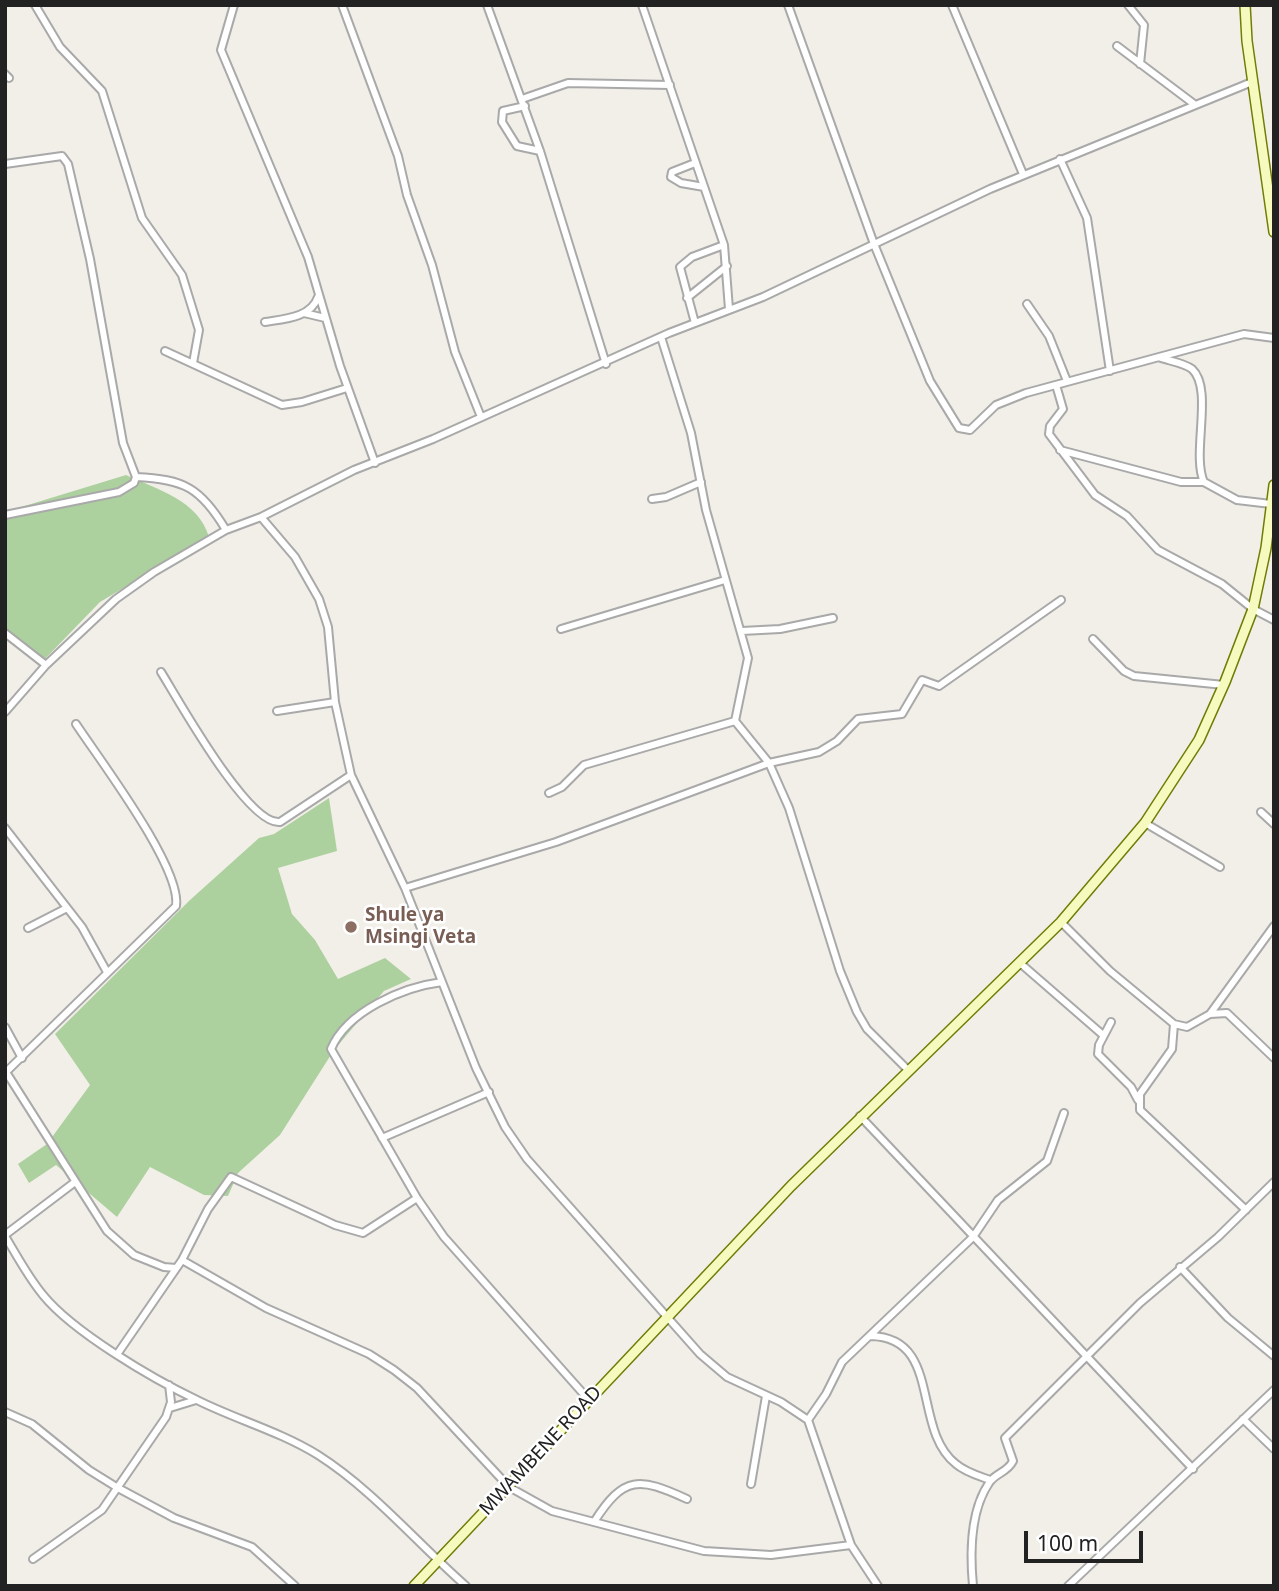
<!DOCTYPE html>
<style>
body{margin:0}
#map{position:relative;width:1279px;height:1591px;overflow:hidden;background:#f2efe9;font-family:"Noto Sans",sans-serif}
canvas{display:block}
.frame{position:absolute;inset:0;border:7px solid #222;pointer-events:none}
.scale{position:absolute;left:1024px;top:1531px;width:119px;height:32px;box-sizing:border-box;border:4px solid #222;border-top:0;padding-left:9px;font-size:21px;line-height:24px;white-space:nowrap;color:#222;-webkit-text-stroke:5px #fff;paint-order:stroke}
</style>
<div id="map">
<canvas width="1279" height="1591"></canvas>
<div class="frame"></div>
<div class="scale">100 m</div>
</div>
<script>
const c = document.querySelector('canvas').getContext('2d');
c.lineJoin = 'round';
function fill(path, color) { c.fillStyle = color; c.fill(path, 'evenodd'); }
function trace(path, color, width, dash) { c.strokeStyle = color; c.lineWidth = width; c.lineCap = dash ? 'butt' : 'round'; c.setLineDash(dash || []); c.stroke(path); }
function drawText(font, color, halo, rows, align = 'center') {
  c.font = font + ' "Noto Sans",sans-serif'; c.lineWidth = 5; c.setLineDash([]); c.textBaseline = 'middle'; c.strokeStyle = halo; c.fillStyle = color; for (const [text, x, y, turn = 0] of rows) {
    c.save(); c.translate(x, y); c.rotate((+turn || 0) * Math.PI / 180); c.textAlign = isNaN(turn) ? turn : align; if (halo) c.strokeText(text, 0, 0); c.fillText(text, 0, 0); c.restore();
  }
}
const forest = new Path2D(`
 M126,475C158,490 198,500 209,537L100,602L40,664L5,639V512Z
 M329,798L337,851L278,868L292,914L315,940L338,979L385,958L411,979L384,991L334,1050L280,1135L238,1173L228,1196L204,1195L150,1167L117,1217L56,1165L29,1183L18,1164L47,1144L90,1085L55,1034L190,900L259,838L274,834Z`);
const street = new Path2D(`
 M35,5L60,47L102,91L142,218L182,275L199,330L193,363
 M234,5L221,50L308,257L340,366L375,463
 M342,5L398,156L407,195L432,265L455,352L481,417
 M487,5L540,151L606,364
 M642,5L724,245L729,309
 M788,5L874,244L930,381L959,428L970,430L996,405L1026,393L1244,334L1274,338
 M952,5L1023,174
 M1128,5L1144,25L1140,64
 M1117,46L1194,104
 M5,74L9,78
 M522,99L568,83L670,85
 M525,106L503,111L502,122L517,146L540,151
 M1060,159L1087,218L1110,371
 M695,163L672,172L671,177L681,183L704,187
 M5,164L62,156L68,164L90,259L123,443L136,477L134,483L119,492L5,515
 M687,298L727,266
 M1027,304L1049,336L1067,381
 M304,313L325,318
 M265,322C283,319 311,318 318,297
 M695,323L680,267L692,257L724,245
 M661,337L691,433L706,510L748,658L735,721L769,763L789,808L840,971L857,1012L867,1029L907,1069
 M165,351L282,405L302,402L347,388
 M1161,358C1170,361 1184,363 1192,369C1214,389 1191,454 1204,482L1237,500L1271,504
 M1056,385L1063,409L1050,426L1049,434L1095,495L1127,516L1158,550L1222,584L1253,609L1274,620
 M1060,450L1181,482H1204
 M136,477C184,479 201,488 226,530
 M652,499L666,497L701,482
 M261,517L295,557L319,599L328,627L335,702L351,775L405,888L476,1068L505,1127L527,1159L700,1354L727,1377L781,1402L808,1420L851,1545L878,1586
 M561,629L725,580
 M742,631L780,629L833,618
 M5,633L46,665
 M1093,639L1124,671L1134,676L1224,685
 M161,672C178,699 248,826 280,822L351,775
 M277,711L335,702
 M5,712L46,665L116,599L154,572L226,530L261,517L354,470L433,439L669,333L763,297L990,189L1252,82
 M549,793L562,787L584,765L735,721
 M1261,812L1274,824
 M1145,823L1220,867
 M5,828L82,927L107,972
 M405,888L556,842L769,763L819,752L837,741L858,719L902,714L922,680L939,686L1061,600
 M1061,922L1110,971L1174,1024L1187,1027L1210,1014L1227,1013L1274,1058
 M28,928L67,908
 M1020,963L1103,1035
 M442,982C403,987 347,1011 331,1049L417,1198L444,1237L588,1399
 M1210,1014L1274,926
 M1111,1022L1099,1045L1098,1054L1131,1087L1138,1100
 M1174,1024L1172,1049L1140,1094V1110L1246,1210
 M5,1027L22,1058
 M6,1072L107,1231L134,1255L164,1267L176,1268
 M5,1073L176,906C182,868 99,759 76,724
 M860,1116L1193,1469
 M382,1138L489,1092
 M5,1235L75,1182
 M5,1236C17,1256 28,1277 43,1295C73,1332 153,1379 197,1400C237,1420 279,1431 318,1455C373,1490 417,1543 466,1586
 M182,1260L266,1308L369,1354L394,1370L417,1388L509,1487L552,1511L704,1551L771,1555L851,1545
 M1180,1267L1228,1318L1274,1356
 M870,1336C943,1337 911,1429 956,1464C965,1472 979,1476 990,1480
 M118,1353L182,1260L208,1209L231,1177L335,1225L363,1233L417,1198
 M170,1408L196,1400
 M5,1412L32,1424L89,1470L118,1488L174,1518L252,1547L295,1586
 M1243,1419L1274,1449
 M808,1420L826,1394L842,1362L973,1237L998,1200L1047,1161L1064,1113
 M751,1484L766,1396
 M594,1522C624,1475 639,1477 687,1499
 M33,1559L102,1510L166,1417L171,1402L169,1385
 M973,1586C970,1554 970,1511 989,1483C995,1473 1007,1473 1013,1461L1005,1438L1140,1303L1218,1237L1274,1182
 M1068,1586L1274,1390`);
const secondary = new Path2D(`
 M1245,5L1247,41L1274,232
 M414,1586L791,1186L1061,922L1145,823L1199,740L1225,682L1253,609L1266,548L1274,485`);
const markers = [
 [351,927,7,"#8d6e63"]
];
const educationNames = [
 ["Shule ya",365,916],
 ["Msingi Veta",365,938]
];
const streetNames = [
 ["MWAMBENE ROAD",541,1451,-47]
];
fill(forest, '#add19e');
trace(street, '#a9a9a9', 10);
trace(secondary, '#707d05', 12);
trace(street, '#fff', 6);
trace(secondary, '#f7fabf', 9);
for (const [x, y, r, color] of markers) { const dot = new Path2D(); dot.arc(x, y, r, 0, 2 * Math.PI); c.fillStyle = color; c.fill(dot); trace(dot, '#fff', 2.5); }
drawText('bold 19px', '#785e54', '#fff', educationNames, 'left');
drawText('19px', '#222', '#fff', streetNames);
</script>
